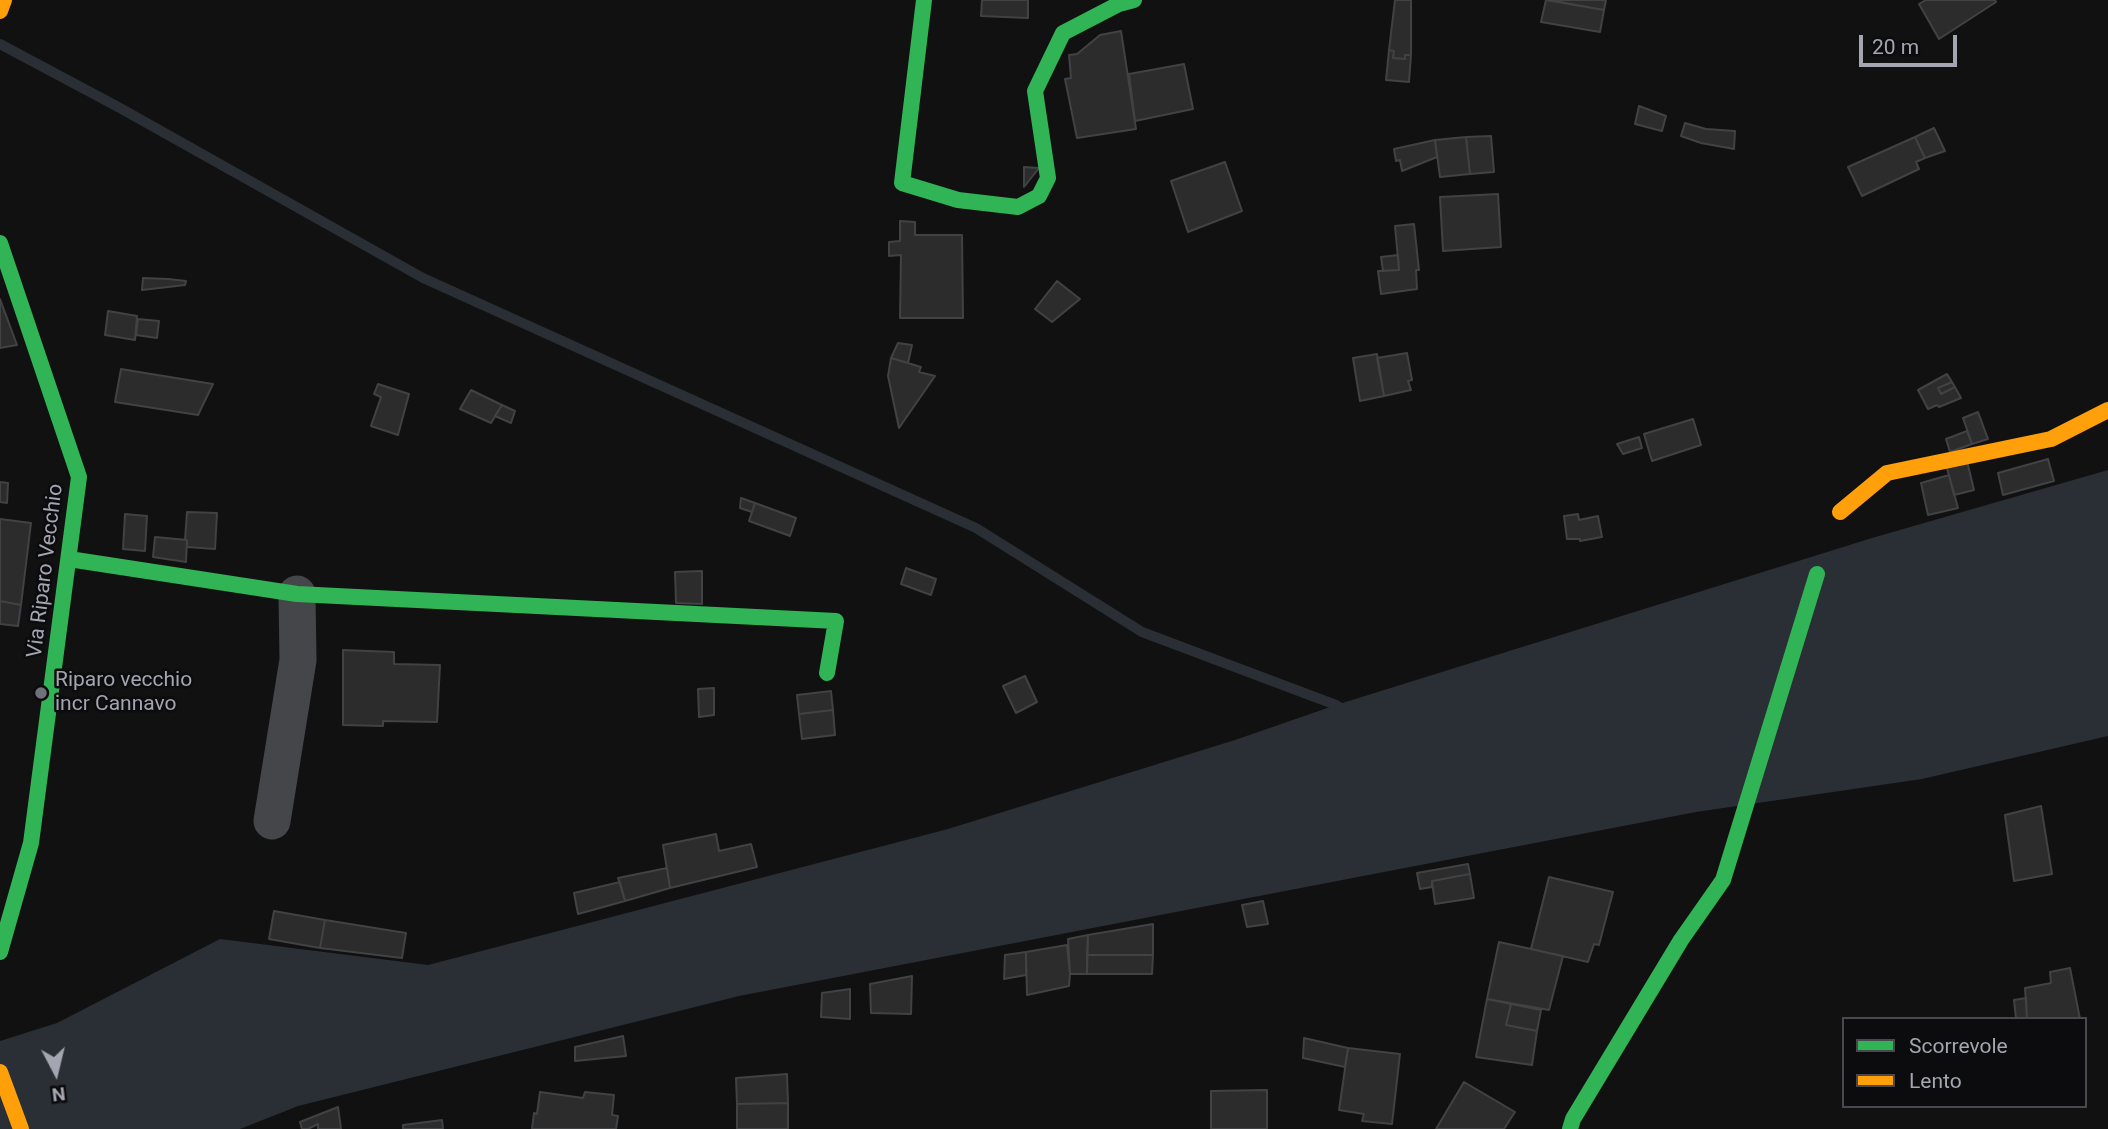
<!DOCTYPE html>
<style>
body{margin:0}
#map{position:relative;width:2108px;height:1129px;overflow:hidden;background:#111;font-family:Roboto,sans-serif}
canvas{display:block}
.legend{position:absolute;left:1842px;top:1017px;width:245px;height:91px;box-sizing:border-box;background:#0c0b0d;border:2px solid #48494f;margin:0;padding:9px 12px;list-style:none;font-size:21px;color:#a3a6b1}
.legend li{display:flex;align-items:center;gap:14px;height:35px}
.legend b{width:35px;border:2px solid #48494f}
.north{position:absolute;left:21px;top:1038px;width:70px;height:70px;-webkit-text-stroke:5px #0c0b0d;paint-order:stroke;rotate:173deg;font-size:19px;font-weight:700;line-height:28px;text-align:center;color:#a3a6b1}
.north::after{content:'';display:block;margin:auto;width:24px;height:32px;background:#a3a6b1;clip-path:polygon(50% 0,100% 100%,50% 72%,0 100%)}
.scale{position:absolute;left:1859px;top:35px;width:98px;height:32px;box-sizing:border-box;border:4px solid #a3a6b1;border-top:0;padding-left:9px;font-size:21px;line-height:24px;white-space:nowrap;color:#a3a6b1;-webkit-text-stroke:5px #0c0b0d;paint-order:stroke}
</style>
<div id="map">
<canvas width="2108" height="1129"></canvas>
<ul class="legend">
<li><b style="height:9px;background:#30b455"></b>Scorrevole</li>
<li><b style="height:9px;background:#ff9f0a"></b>Lento</li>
</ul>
<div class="north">N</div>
<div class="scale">20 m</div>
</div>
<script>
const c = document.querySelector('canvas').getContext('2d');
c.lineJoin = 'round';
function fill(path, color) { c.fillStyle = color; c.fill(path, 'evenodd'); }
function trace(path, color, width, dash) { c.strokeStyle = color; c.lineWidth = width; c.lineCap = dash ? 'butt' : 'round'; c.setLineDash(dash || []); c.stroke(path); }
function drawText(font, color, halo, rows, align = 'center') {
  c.font = font + ' Roboto,sans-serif'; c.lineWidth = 5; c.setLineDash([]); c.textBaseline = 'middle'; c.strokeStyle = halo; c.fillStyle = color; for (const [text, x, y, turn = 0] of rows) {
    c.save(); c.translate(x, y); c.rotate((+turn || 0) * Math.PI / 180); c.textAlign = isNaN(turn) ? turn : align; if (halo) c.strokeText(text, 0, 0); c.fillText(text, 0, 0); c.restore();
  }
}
const water = new Path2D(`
 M2108,470V736L1922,779L1696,812L739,996L298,1106L240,1129H0V1041L57,1023L220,939L428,965L948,829L1235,740L1336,705L1872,538Z`);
const stream = new Path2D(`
 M0,44L120,108L423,278L976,528L1142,632L1336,705L1345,711`);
const building = new Path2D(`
 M982,0H1028V18L981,16Z
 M1395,0H1411V55H1405V59L1393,58L1394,51L1389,50Z
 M1546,0L1604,10L1600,32L1541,22Z
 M1549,0H1606L1604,10Z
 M1926,0H1995L1996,2L1939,39L1919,4Z
 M1121,31L1136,129L1077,138L1065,79L1071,78L1069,55L1077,54L1100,35Z
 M1389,50L1394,51L1393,58L1405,59V55H1411L1409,82L1386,80Z
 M1184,64L1193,109L1135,121L1129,74Z
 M1639,106L1666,116L1662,131L1635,124Z
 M1685,123L1706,129L1735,131L1734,149L1701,143L1681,136Z
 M1934,128L1945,151L1925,158L1915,137Z
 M1491,136L1494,172L1470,174L1466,137Z
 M1466,137L1470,174L1440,177L1435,140Z
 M1915,137L1925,158L1916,162L1919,169L1862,196L1848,167Z
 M1435,140L1437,157L1402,171L1400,160L1396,161L1394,149Z
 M1225,162L1242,211L1188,232L1171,181Z
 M1024,167L1039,168L1024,187Z
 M1498,194L1501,247L1443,251L1440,197Z
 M900,221L915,222V235H962L963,318H900L901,255L889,256V242L900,241Z
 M1414,224L1419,270H1416L1417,289L1381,294L1378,271L1399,270L1395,226Z
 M1398,255L1399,270L1383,271L1381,257Z
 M143,278L168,279L186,281L185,285L142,290Z
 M1057,281L1080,299L1052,322L1035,309Z
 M0,299L17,345L0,348Z
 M108,311L137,316L135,340L105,335Z
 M138,319L159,321L157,338L136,335Z
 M898,343L912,345L908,363L891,358Z
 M1407,353L1412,380L1408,381L1411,390L1384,396L1377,358Z
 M1377,354L1384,396L1360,401L1353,358Z
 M891,358L921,367L919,372L935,376L899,428L888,376Z
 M121,369L145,373L213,384L198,415L115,402Z
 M1947,374L1952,382L1938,388L1941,394L1955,387L1961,398L1939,407L1937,405L1928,409L1918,390Z
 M1952,382L1955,387L1941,394L1938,388Z
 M378,384L409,394L398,435L371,426L381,397L374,394Z
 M471,390L502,405L491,423L460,409Z
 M502,405L515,411L511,423L495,416Z
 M1978,412L1988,439L1972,444L1963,418Z
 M1693,419L1701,445L1652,461L1644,434Z
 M1967,431L1972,444L1950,452L1946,439Z
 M1639,437L1642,448L1623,454L1617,444Z
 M2048,459L2054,481L2003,495L1998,473Z
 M1967,461L1974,490L1954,495L1947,468Z
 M1949,475L1958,508L1928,515L1921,483Z
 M0,482L8,483L7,503L0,502Z
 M741,498L755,503L752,512L740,508Z
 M755,503L796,518L790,536L749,521Z
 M187,512L217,513L215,549L187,547V540H185Z
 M125,514L147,516L145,551L123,549Z
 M1578,514L1579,520L1598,516L1602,537L1580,541V539H1567L1564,516Z
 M0,519L31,523L21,605L0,601Z
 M155,537L187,540L186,562L153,557Z
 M906,568L936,579L931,595L901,584Z
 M702,571V604L676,603L675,572Z
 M0,601L21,605L18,626L0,624Z
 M343,650L394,652V664L440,665L437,722L383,721V726L343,725Z
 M1025,676L1037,702L1016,713L1003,686Z
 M714,688V715L699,717L698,689Z
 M831,691L833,710L799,714L797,695Z
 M833,710L835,735L802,739L799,714Z
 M2041,806L2052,874L2014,881L2005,815Z
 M716,834L719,851L751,844L757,867L670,888L663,845Z
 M1468,864L1470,874L1432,881V887L1420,889L1417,873Z
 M667,868L670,888L625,901L618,878Z
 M1470,874L1474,898L1435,904L1432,881Z
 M1549,877L1613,892L1599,945L1594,944L1588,962L1531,949Z
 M620,882L625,901L578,914L574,893Z
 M1263,901L1268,924L1247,927L1242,905Z
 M274,911L325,920L320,948L269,939Z
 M325,920L406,933L402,958L320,948Z
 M1153,924V955H1087L1088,935Z
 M1088,935L1087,974H1070L1068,939Z
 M1499,942L1563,956L1549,1010L1487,999Z
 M1067,945L1070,974L1069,986L1027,995L1026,952Z
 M1026,952V975L1004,979L1005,955Z
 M1087,955H1153L1152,974H1087Z
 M2070,968L2080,1019H2027L2025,988L2051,983L2050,972Z
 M912,976L911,1014L871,1013L870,984Z
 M850,989V1019L821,1017L822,993Z
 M2026,998L2027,1019H2016L2014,1000Z
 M1487,999L1511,1004L1506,1025L1537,1031L1532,1065L1476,1057Z
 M1511,1004L1541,1010L1537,1031L1506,1025Z
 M623,1036L626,1056L575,1061V1047Z
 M1304,1038L1348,1048L1345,1067L1303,1058Z
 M1348,1048L1400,1054L1392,1124L1362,1121L1364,1114L1339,1110Z
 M787,1074L788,1103L737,1104L736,1078Z
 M1464,1082L1515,1112L1504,1129H1436Z
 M1267,1090V1129H1211V1091Z
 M540,1092L583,1098L585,1092L614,1095L612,1115L618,1116L616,1129H532L534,1113L537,1114Z
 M788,1103V1129H737V1104Z
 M338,1107L341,1129H318V1124L308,1129H302L300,1122Z
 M442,1120L443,1129H403V1125Z`);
const street = new Path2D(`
 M272,821L298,660L297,594`);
const fast = new Path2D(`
 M924,0L902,183L958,200L1018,207L1039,196L1048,178L1035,91L1063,33L1119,4L1134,0
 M0,243L79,477L31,843L0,952
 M69,559L297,594L836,621L827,673
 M1570,1129L1573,1119L1681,940L1723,880L1817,574`);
const slow = new Path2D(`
 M0,11L4,0
 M1840,512L1887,473L2051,439L2108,410
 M0,1072L21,1129`);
const markers = [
 [41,693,7,"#707279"]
];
const streetNames = [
 ["Via Riparo Vecchio",46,571,-83]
];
const poiNames = [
 ["Riparo vecchio",55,681],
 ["incr Cannavo",55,705]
];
fill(water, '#292f35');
trace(stream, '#292f35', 10);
fill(building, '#2c2c2c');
trace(building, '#414244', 2);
trace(street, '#45464a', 37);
trace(fast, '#30b455', 16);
trace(slow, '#ff9f0a', 16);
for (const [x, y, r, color] of markers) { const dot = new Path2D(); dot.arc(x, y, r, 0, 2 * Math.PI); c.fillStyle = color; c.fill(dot); trace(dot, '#0c0b0d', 2.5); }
drawText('21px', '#a3a6b1', '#0c0b0d', streetNames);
drawText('21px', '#a3a6b1', '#0c0b0d', poiNames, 'left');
</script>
